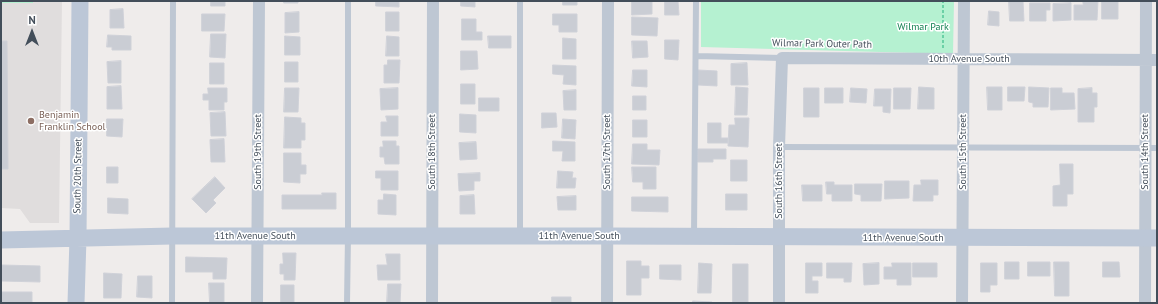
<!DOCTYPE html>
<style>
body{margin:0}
#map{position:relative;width:1158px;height:304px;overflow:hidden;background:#efeceb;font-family:"PT Sans",sans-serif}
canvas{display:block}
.frame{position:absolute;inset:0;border:2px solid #434e5a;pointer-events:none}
.north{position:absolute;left:12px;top:12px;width:40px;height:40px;-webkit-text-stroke:3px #fff;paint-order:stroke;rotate:0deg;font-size:11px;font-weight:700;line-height:16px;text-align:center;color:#434e5a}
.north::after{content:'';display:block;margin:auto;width:14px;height:18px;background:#434e5a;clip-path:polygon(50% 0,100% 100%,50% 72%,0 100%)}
</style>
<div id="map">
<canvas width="1158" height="304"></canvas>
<div class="frame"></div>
<div class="north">N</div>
</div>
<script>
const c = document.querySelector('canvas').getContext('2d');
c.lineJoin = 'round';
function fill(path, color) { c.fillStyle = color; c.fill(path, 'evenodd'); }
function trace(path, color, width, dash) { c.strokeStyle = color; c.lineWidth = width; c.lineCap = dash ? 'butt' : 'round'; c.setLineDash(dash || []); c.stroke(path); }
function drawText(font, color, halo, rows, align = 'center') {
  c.font = font + ' "PT Sans",sans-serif'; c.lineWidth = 3; c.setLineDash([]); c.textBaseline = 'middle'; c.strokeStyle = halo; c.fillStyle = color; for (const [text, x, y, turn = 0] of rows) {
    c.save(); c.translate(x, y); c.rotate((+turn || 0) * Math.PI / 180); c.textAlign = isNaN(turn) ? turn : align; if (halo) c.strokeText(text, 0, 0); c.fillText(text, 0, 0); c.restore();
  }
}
const education = new Path2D(`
 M33,1H62L59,223H30L20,209L1,208V3H32Z`);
const green = new Path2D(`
 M1,1H33V3H1Z
 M701,1H954L953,54L701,47Z`);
const building = new Path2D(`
 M211,1H225V6H211Z
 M284,1H298V3H284Z
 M376,1H399V7L376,6Z
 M461,1H475V7L461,6Z
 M563,1H577V5H563Z
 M632,1H652V14L632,15Z
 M665,1H678L679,15H665Z
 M1009,1H1023L1024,21H1010Z
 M1083,1H1098L1097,20H1074V5H1083Z
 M1102,1H1118V19H1102Z
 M1030,3H1050V10H1046V21H1030Z
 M1071,3V20L1053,21V4Z
 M123,9L124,28H110V10Z
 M989,11L999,12V26L988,25Z
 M299,12V32L285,33V13Z
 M386,12H399V31H386Z
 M202,14H225L224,31H202Z
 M553,14H577V32H559V25H553Z
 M632,17L658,18L657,36L632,35Z
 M462,19H476V32H482V40H462Z
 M211,34H226L225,58L210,57Z
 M108,35L131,36V50H112V47H107Z
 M285,36L300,37V55H285Z
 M387,36L399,37V56H386Z
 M488,36H511V48H489Z
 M563,38L576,39V59H563Z
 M665,40H679L678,60L665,59Z
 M1,41H7L8,169H1Z
 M632,41H647L648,57L633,58Z
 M461,51H477L478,69L461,70Z
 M388,60H400L399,83H384V65H387Z
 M121,61V83H108L107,62Z
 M285,62H298V82H285Z
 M210,63H224V84H210Z
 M747,63L748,85H731V64Z
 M553,65L576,66V85L563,84L564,75L553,74Z
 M633,70H647V87L632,86Z
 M698,70L717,71V86L698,85Z
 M461,84H475V104H461Z
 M121,86L122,109H107V87Z
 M736,87L748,88L747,115H735Z
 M919,87L934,88V109H918Z
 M987,87H1002V110H988Z
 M1008,87H1025L1024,101H1008Z
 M1029,87L1049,88L1048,107H1033V103L1029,102Z
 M208,88H227V102H224V110H209V100H203V94H208Z
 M285,88H299L298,112H284Z
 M398,88V109L381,110L380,89Z
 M804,88H819V117H804Z
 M825,88H843V103H825Z
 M851,88L867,89L866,103L850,102Z
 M894,88H911L910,109H894Z
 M1051,88H1062V93H1074L1075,109L1051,110Z
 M1092,88V93H1097V107H1094V122H1078V89Z
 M875,89H891L890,113L883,112V106H874Z
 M576,90V110H564L563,91Z
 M633,96H646V110H633Z
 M479,98H499V111H479Z
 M225,112L226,136H211L210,113Z
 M542,113H556L557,127L542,128Z
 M460,114L476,115V133L460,132Z
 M386,116H398V136H381V122H387Z
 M285,117L301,118V123H305V140H301V148H284Z
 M735,118H749L748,147L728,146L729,125H735Z
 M107,119H123L122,137L107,136Z
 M563,119L576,120L575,139L562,138Z
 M633,120H647V137H633Z
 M708,123H721V138H728V143H708Z
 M224,139L225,162H211L210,140Z
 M383,141H396V146H399V164H385L384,157H380V147H383Z
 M553,141L575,142V161H562L563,151H553Z
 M476,142L477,159L460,160L459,143Z
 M633,144H647V150H660L659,165L632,164Z
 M698,149H726V159H713V162H698Z
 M284,153H301V165H306V174H300V183L284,182Z
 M731,160H747V181H731Z
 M1060,164H1073V194H1067V206H1053V186L1060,185Z
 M107,167H118V183H107Z
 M632,167H656V189H643V182H633Z
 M376,171H398V190H381V178H376Z
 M558,171L573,172L572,178H576L575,188H557Z
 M480,173V181H474V190L459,191L458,174Z
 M215,177L225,188L213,200L216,203L206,213L192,199Z
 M921,180H938V195H933V201H913L914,185H921Z
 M885,181H909V198L885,199Z
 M826,182H834V185H852V201H832V194H827Z
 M855,184H882L881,201H861V195L855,194Z
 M802,185H822V201H803Z
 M322,193H336V209H282V195H322Z
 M384,194L396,195V215L378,214V200H383Z
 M726,194H747V210H726Z
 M474,195L475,214H460V196Z
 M576,196V210H558L557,197Z
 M632,197H668V212L632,211Z
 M108,198L128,199V214L108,213Z
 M283,253H296L295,280H284V274H280V264H283Z
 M386,254H400V280H378L377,265H387Z
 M186,257L227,258L226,279H213V272H186Z
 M627,261H641V266H649V278H641V295H627Z
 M1005,262H1019V279H1005Z
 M1028,262H1050V276H1028Z
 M1054,262H1069V296H1055Z
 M1103,262H1119L1120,277H1103Z
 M699,263L712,264L711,293H698Z
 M806,263H822V276H812V281H818V293H806Z
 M827,263H852L851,282H844V278H827Z
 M879,263V284L864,285L863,264Z
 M892,263H911V285H897V279H884V267H892Z
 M913,263H937V277H913Z
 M981,263H997V285H990V292H981Z
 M733,264H748V303H733Z
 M2,265L40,266V282L2,281Z
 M660,265H681V280L660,279Z
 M104,273L122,274L121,298H104Z
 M138,276H152V298L137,297Z
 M209,283H224V303H210Z
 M388,284H401L400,303H387Z
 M281,285H294V303H281Z
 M1,292H32V303H1Z
 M552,297H571V303H552Z
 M693,301L712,302V303H693Z`);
const path = new Path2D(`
 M943,48V1`);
const lane = new Path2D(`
 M520,1V235
 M696,56L782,58
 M779,147L1157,148
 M694,235L696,1
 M172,303L173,1
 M347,303L348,236V1`);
const street = new Path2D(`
 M257,303L259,1
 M432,303L433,1
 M607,303L608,1
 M779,303V147L782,58L1157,60
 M962,303L964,1
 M1145,303L1146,1`);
const secondary = new Path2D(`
 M1,240L172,236H607L1157,238
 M76,303L78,238L80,1`);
const markers = [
 [31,121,4,"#8d6e63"]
];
const parkNames = [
 ["Wilmar Park",923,27]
];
const streetNames = [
 ["Wilmar Park Outer Path",822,44,1],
 ["10th Avenue South",969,59],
 ["South 19th Street",258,152,-90],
 ["South 18th Street",432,152,-90],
 ["South 17th Street",607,152,-90],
 ["South 15th Street",963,152,-90],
 ["South 14th Street",1145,152,-90],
 ["South 20th Street",78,176,-89],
 ["South 16th Street",779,181,-90],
 ["11th Avenue South",255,236],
 ["11th Avenue South",579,236],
 ["11th Avenue South",903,238]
];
const educationNames = [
 ["Benjamin",39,115],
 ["Franklin School",39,127]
];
fill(education, '#e0dddd');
fill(green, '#b5f1d1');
fill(building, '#cacdd4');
trace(building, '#cfd1d8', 1);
trace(path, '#6bd1a6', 2, [3, 2]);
trace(lane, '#bec7d3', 6);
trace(street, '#bec7d3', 12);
trace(secondary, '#bcc7d7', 17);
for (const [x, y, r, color] of markers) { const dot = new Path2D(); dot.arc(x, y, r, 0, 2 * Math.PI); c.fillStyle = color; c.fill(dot); trace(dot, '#fff', 1.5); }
drawText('10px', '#107f50', '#fff', parkNames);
drawText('10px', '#434e5a', '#fff', streetNames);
drawText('10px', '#785e54', '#fff', educationNames, 'left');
</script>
